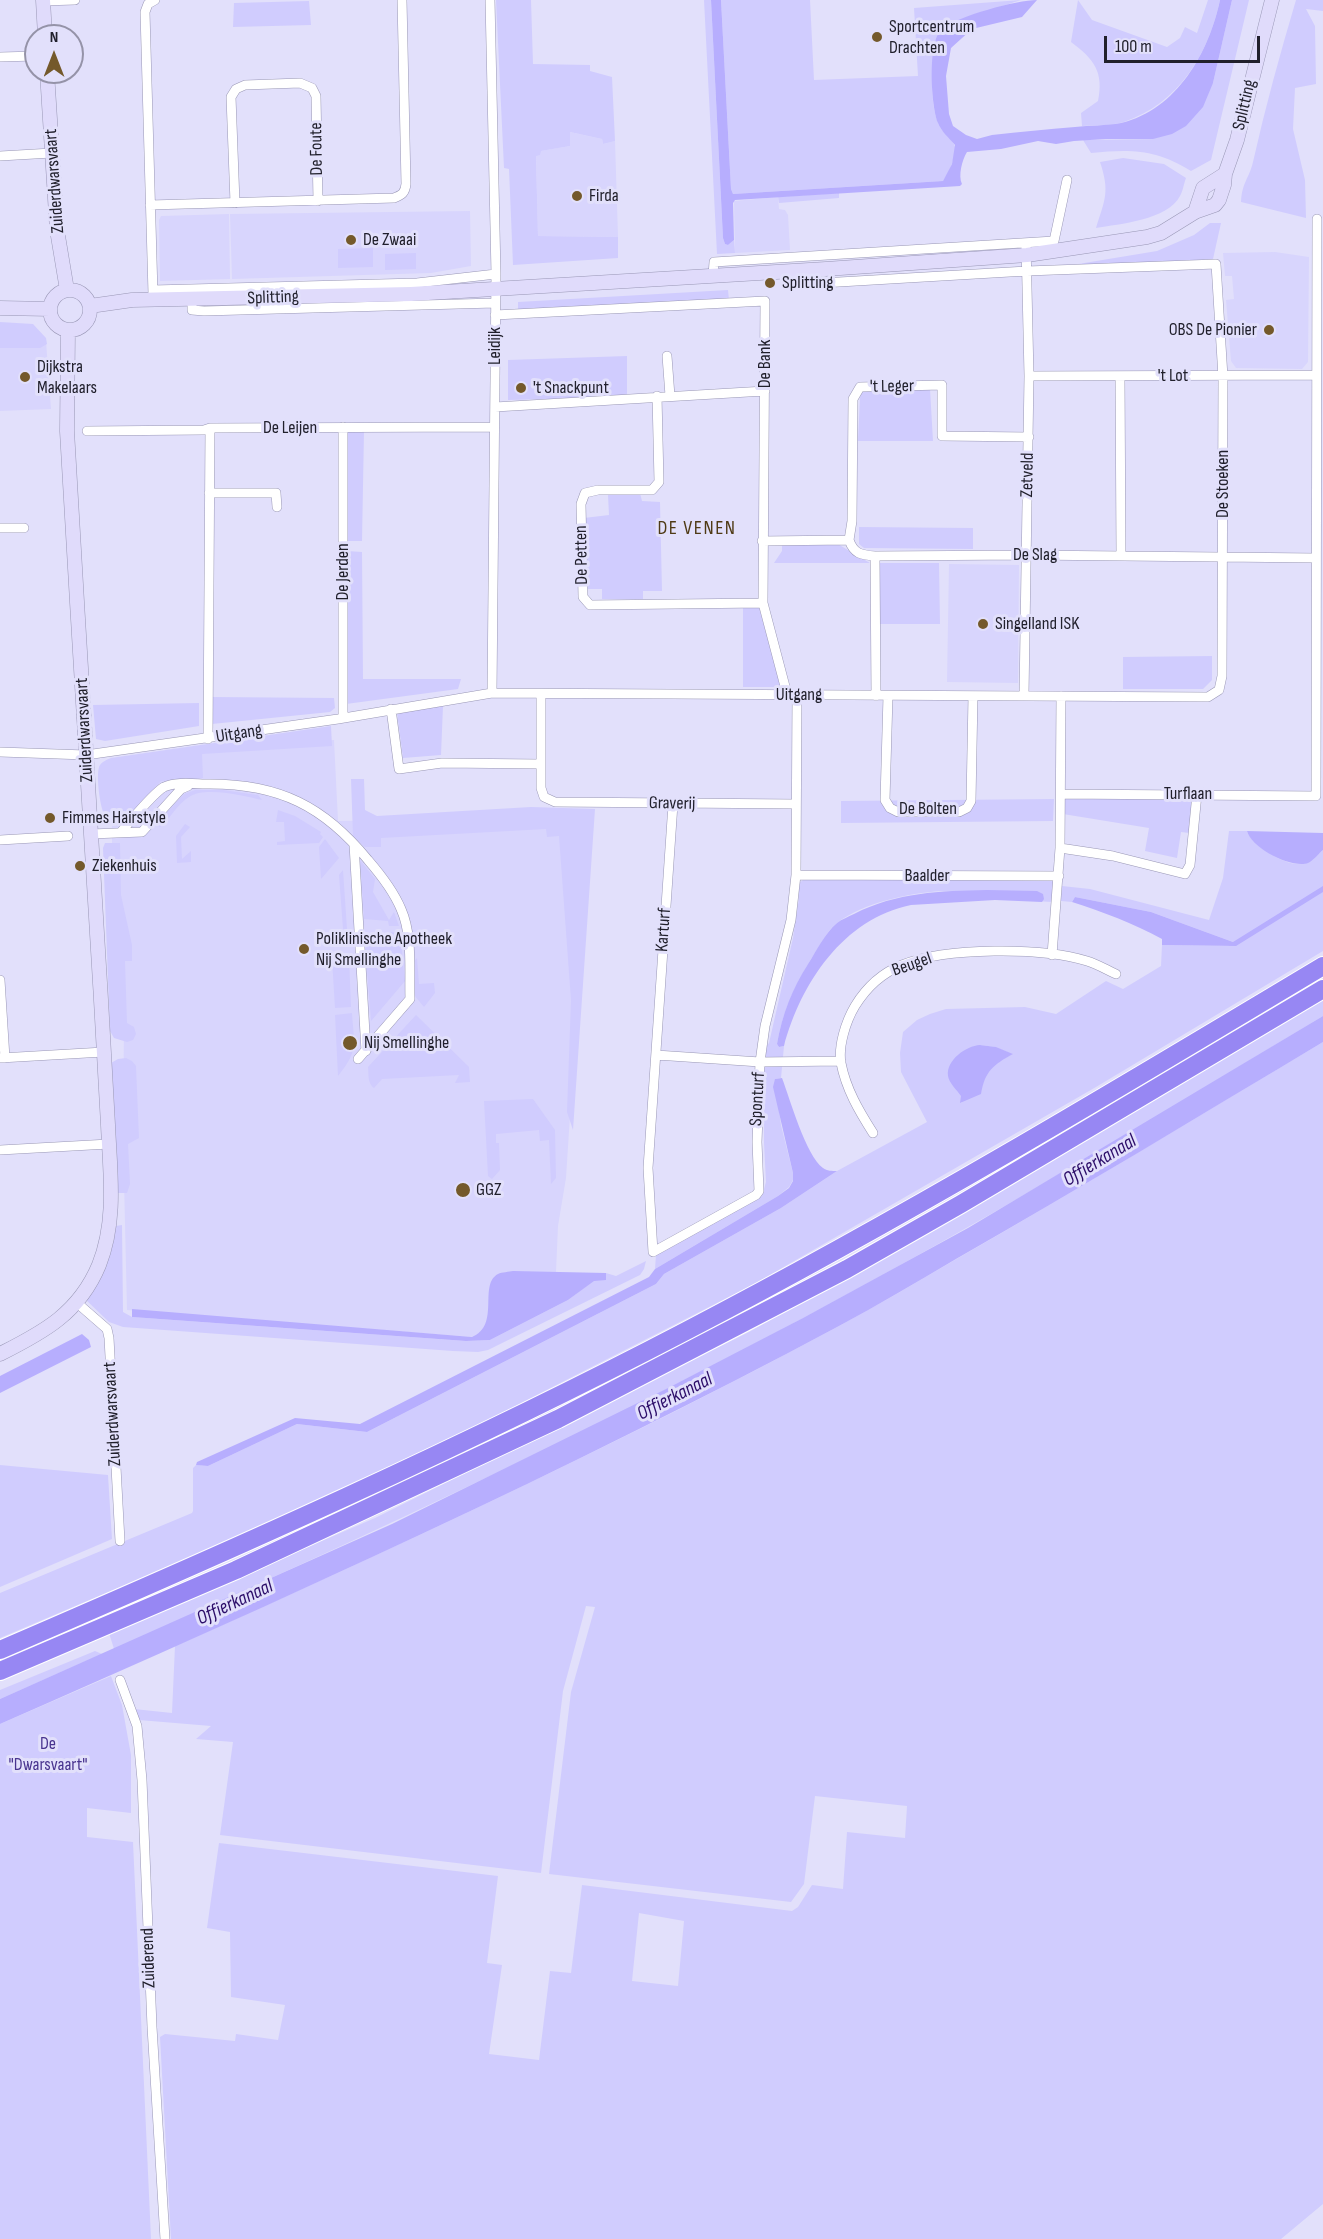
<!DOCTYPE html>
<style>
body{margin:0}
#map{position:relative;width:1323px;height:2239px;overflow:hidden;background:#e2e0fb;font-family:"Sofia Sans Condensed",sans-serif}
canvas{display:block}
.north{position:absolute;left:24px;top:24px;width:60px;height:60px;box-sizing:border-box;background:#e2e0fb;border:2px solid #9593a8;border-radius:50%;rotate:0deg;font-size:16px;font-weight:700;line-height:24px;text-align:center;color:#21202c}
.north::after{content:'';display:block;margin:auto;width:21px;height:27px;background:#74592b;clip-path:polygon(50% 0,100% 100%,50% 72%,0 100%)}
.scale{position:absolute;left:1104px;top:36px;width:156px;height:27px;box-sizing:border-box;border:3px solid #21202c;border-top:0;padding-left:8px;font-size:18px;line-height:21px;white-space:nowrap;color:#21202c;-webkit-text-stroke:4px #e2e0fb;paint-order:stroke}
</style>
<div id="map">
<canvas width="1323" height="2239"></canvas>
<div class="north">N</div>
<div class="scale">100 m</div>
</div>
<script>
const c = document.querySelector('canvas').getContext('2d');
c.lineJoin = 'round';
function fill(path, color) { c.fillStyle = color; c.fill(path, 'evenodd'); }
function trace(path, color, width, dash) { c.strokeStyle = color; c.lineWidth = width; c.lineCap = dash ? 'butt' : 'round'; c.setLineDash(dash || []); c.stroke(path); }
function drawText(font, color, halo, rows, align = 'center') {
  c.font = font + ' "Sofia Sans Condensed",sans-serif'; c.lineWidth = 6; c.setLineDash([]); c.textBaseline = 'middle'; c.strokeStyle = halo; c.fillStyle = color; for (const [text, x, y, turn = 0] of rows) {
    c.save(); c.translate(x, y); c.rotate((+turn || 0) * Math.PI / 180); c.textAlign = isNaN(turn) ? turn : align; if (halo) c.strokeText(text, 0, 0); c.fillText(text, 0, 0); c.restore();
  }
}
const built = new Path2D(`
 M570,132L602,139L603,144L615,141L618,237L538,236L536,155H540V151L570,146Z
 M778,197L779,209L785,210L788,215L790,250L735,253L734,201Z
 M470,211L471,266L431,273L232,279L230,214Z
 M229,214L230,279L160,281L159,220L161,216Z
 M1275,252L1309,257L1308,362L1302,369L1236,368L1231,361L1226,300L1234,299L1232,276H1225L1223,253Z
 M46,341L51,409L0,411V342Z
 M949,564L1019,565L1018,683L947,682Z
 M334,740L338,821L559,818L576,1022L566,1178L558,1226L555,1295L472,1337L127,1310L123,1138L124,1019L112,880V814L205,749Z`);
const green = new Path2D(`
 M496,0H531L533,64L590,65V71L612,77L615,141L603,144L602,139L570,132V146L541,151L540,155L536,156L538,236L618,237V258L513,265L509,169L504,168Z
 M704,0H711L723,238L725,244L728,245L734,240L735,253L717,254Z
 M721,0H810L814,80L918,76L914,8L1021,0L981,13L935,41C932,65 929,103 939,125C942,133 953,138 955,147C956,157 949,173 943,181L733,194L731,189Z
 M1078,0L1092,20L1167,47L1180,38L1185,27L1197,33L1208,0H1220C1208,55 1179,103 1124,122C1111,126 1095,125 1082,126L1081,113L1098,101C1104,72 1094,59 1071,42Z
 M1232,0H1249L1211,160L1191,171C1156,149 1131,149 1091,153L1083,140L1153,139L1213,83Z
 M1296,0H1323V11L1306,9L1315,26L1316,84L1295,88L1293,129L1305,180L1306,218L1241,202C1242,182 1249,179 1253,162C1265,108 1280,54 1296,0Z
 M309,1L311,25L233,27L234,3Z
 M1123,158L1164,164L1186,178C1184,183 1183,191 1180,196C1168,220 1119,224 1096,228C1105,199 1110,192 1100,162Z
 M839,193V198L779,203L778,197Z
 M1210,223H1221L1213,259L1054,268L1157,251L1194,235Z
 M373,248V267L338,268V249Z
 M416,253V269L385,270V254Z
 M728,290L729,300L518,311V302Z
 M0,322L33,324L46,338L47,344L40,348H0Z
 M627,356V397L508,400V360Z
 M867,389H930L933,441H858L860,398L861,392Z
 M348,431H364L362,541H347Z
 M640,493L642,501L660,502L662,591H643V599H602V589H586L584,518L609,515L608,495Z
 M859,527L973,528V549L864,548L859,544Z
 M782,543H836L870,563H774L782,551Z
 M347,551L362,552L363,679H461L458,689L346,704Z
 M880,563H939L940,624H880Z
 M743,607H759L781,687H743Z
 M1212,656V680L1203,689H1123V657Z
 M212,697L334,698L335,708L330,712L212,724Z
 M199,703V726L105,741L96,739L93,705Z
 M443,706L441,755L403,758L397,713Z
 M331,726L332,746L202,754L203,778L161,781L125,820L106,818C100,810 96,777 99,767C101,762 106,760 111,758Z
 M351,779H364L365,810L377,816L531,807L595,809L573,1130L567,1112L571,1000L559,836L547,837L546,829L381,838V847H365L353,836Z
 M195,790H223L258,795L262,800C244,796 205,786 189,797C177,804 171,818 160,827L156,824L184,794Z
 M1192,797L1189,833L1181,832L1177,858L1145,851L1149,828L1063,814V798Z
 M1054,799L1053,821L841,823V801Z
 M278,810L295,816L321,832L320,834L323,837L319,843L277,845V842L285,841L284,822H276Z
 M185,824L190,827L181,837L182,859L191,851V862L177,863L176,836Z
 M1229,831H1247C1251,845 1283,864 1298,864C1306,863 1317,855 1323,850V951L1096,1087L756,1283L482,1423L275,1521L0,1638V1593L192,1513L193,1511V1468L196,1465L208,1466L297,1424L367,1432L656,1284L664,1274L781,1208L837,1171L927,1122L901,1072L900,1053L903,1032L917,1020L930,1014L946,1009L1025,1007L1056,1014L1106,981L1123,989L1161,966L1162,945L1228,946L1233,942L1151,912L1075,897L1072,902L1061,901L1062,886L1090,889L1209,920L1223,878ZM980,1045L995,1047L1012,1054L991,1067L983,1080L961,1103Z
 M325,839L339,858L321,879L319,847Z
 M105,843H120L121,895L132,945V961H125L127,1023L134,1027L136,1034L133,1040L127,1042L114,1038L110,1031L103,848Z
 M360,860L375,879L373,892L389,920L394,912L399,926H389L388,921L364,919Z
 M343,870L347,929H343L339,875Z
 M1049,879L1054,883L1053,902C1020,901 976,890 941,891C909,893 863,903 837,923C829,929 823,940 818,948C798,979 783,1008 777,1044L779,1047L784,1046L781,1078L775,1079L781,1125L793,1173V1180L789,1187L778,1196L655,1269L656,1255L762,1196L766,1182L764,1143V1050L769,1043L793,938L799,898L798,884L803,880Z
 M389,932L400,933L405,981L371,1021L365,944L389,942Z
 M344,954L349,957L351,1007L335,1008L332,959Z
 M417,958L419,984L434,983L435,993L424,1007L415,996L414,961Z
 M1323,996V1016C1176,1105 1030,1194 879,1277C631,1414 373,1533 114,1649L109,1633L375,1518L749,1332L847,1277Z
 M352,1013C354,1045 359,1050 338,1076L335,1015Z
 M416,1015L469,1067L470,1082L455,1083L459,1075L382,1079L374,1088C367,1083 369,1074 368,1067Z
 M1323,1042V2204L1281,2239H171L160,2037L165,2034L235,2041L236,2034L278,2040L285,2005L231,1997L230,1932L207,1928L219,1843L498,1876L487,1963L502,1965L489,2054L539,2060L550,1971L571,1973L582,1885L792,1911L798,1907L812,1885L843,1889L847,1832L905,1838L907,1806L815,1796L804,1884L791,1902L549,1874L571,1692L595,1607L586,1606L563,1691L541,1873L220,1835L233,1742L196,1739L211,1726L139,1720L134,1709L172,1713L175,1646C400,1546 623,1442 839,1326C878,1305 915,1283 953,1261C1077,1190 1200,1115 1323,1042ZM639,1913L684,1921L678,1986L632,1981Z
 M126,1058L132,1061L136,1066L139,1138L128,1144L130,1184L127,1193H116L111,1063L118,1059Z
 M533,1099L555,1130L556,1178L551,1184L549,1140L540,1141L539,1130L496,1134V1143H499L500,1170L492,1179L488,1176L484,1101Z
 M122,1225L123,1312L132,1317L466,1341L490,1340L568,1300L594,1280H605L606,1273L616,1276L646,1261L644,1269L640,1275L488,1350L478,1352L453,1351L123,1327L109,1322L85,1299C103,1277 111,1255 116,1226Z
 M0,1465L108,1475L112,1539L0,1587Z
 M95,1651L102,1654L0,1699V1690Z
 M111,1676L122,1705L131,1755V1813L87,1808V1837L133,1842L151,2239H0V1724Z`);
const water = new Path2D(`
 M711,0H721L731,189L733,194L943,181L952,164L955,145C949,138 941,131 938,123C931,106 927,41 942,29C958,16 1017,0 1037,0L1022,17L972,29L951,48L946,76L949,114L953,126L966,135L977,139L992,135C1020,132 1047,129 1075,127C1090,125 1106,126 1121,123C1177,110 1209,52 1220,0H1232L1213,83L1203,107L1186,126L1172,134L1153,139H1106L1074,141L1056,144L1038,141L1001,149L967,152C962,160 958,176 962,184L960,186L735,200L733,203L734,240L728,245L725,244L723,238Z
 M1247,831L1323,833V850C1319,853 1313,861 1308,863C1292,869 1251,848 1247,831Z
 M1323,886V892L1236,946L1162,945V939C1133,923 1103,912 1072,902L1075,897L1151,912L1233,942Z
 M987,890L1037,891L1043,894L1044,899L1042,902L995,900L911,905C843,919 801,983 784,1046L779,1047L777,1044C782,1015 792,989 808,964C817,950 825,933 837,923C842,919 848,917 854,914C897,892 940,891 987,890Z
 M1323,1016V1042C1201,1115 1079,1189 956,1259C917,1282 878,1305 839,1326C566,1472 283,1600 0,1724V1699L392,1524L668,1388L803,1318L968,1228Z
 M980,1045L996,1047L1013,1054C993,1065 985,1071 981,1094L960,1103L961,1096C957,1090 949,1083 948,1076C946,1060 966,1046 980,1045Z
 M782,1078C790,1099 806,1156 823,1168C827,1171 832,1171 837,1171L781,1208L664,1274L656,1284L367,1432L297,1424L208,1466L196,1465L197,1462L295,1418L360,1424L649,1277L655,1269L778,1196L789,1188L793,1181V1173L773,1087L775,1079Z
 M513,1271L606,1273V1280L594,1281L568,1300L490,1340L466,1341L132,1317V1309L472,1337C501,1325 478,1285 498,1274C502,1272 509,1272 513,1271Z
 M82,1334L89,1340L91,1347L0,1393V1376Z`);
const street = new Path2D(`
 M490,0L496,274L492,693
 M43,1L75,0
 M0,57L36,56
 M0,156L52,153
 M235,203L231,97L236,89L245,85L300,83L312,88L316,96L318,201
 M150,205L394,198C402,195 405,193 406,184L402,0
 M713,275L714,262L1054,241L1067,180
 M153,290L417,283L496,274
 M153,294L145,12L148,4L155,0
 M192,300V310L204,311L495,303
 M495,315L765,301L763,603L787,694
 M667,356L670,396
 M1029,376L1316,375
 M1120,376L1121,556
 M657,396L659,482L652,490H598L585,493L581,504L583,597L590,605L763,603
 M495,407L765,391
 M87,431L204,430L210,428L494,427
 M209,493H276L277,507
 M0,528H24
 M849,540L852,521L853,399L860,387L942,385V436L1029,437
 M762,541L849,540C854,554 861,555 875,556L1027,555L1316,558
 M875,556L876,696
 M541,694V788L544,797L555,802L796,804
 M1024,695L1029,376L1026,243
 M888,696L885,800L890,808L898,812H959L967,808L971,801L973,696
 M391,709L399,769L442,763L540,764
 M343,717V427
 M208,739L210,428
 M0,752L86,755L338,719L492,693L1208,697L1219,690L1222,676L1223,377L1216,264L1027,271L788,285L786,271
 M1061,794L1316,796L1317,219
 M673,804L648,1168L653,1252L756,1195L759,1191L757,1142L760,1062L765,1026L791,920L796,875L797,694
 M120,833C130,822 152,794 164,787C177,781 195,784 210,784C279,784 324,806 368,860C381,875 393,890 401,909C413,936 409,970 410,999L358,1059
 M91,834L142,832L181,789L188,786
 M0,840L68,836
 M354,844L366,1051
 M1060,848L1061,696
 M796,875L1059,876
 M1052,955L1060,848L1113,856L1185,874L1190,865L1197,794
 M0,980L5,1058
 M656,1055L760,1062L841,1061
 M0,1058L104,1052
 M873,1133C859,1111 846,1089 841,1063C838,1046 846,1021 855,1006C866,988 882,973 902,965C946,947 1042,947 1087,961C1097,964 1107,970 1116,974
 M0,1150L109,1144
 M76,1302L107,1329L109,1338L120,1541
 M120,1680L137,1726L142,1780L152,2027L165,2239`);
const secondary = new Path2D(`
 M43,0L45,36
 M47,72L57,230L67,290
 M1195,212L1203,188L1225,174
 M50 310a20 20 0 1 1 40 0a20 20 0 1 1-40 0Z
 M90,306L132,300L411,294L826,269L1027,255L1147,237L1161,233L1195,212L1215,205L1219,200L1224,185L1225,174L1237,140L1272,0
 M0,308L50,309
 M0,1354C44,1332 79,1313 99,1265C117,1220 110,1172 108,1125C105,1077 103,1030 100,983C88,799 78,615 67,431L68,330`);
const highway = new Path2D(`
 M0,1650C232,1550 462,1448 686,1331C903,1218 1113,1092 1323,966
 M0,1671L236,1570L558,1419L847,1269L961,1204L1323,989`);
const markers = [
 [877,37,6,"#74592b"],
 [577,196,6,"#74592b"],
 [351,240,6,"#74592b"],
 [770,283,6,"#74592b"],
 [1269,330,6,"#74592b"],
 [25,377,6,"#74592b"],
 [521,388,6,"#74592b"],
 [983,624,6,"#74592b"],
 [50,818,6,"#74592b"],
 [80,866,6,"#74592b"],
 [304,949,6,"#74592b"],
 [350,1043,8,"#74592b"],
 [463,1190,8,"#74592b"]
];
const poiNames = [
 ["Sportcentrum",889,27],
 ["Drachten",889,48],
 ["Firda",589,196],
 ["De Zwaai",363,240],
 ["Splitting",782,283],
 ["OBS De Pionier",1257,330,"right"],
 ["Dijkstra",37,367],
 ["Makelaars",37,388],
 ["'t Snackpunt",533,388],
 ["Singelland ISK",995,624],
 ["Fimmes Hairstyle",62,818],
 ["Ziekenhuis",92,866],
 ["Poliklinische Apotheek",316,939],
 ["Nij Smellinghe",316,960],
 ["Nij Smellinghe",364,1043],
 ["GGZ",476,1190]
];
const streetNames = [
 ["Splitting",1245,105,-77],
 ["De Foute",317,149,-91],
 ["Zuiderdwarsvaart",55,181,-94],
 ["Splitting",273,298,-2],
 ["Leidijk",495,346,-90],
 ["De Bank",765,364,-90],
 ["'t Lot",1173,376],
 ["'t Leger",892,387,-1],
 ["De Leijen",290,428],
 ["Zetveld",1028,475,-89],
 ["De Stoeken",1223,484,-90],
 ["De Petten",582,555,-91],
 ["De Slag",1035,555],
 ["De Jerden",343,572,-90],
 ["Uitgang",799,695],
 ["Zuiderdwarsvaart",85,730,-93],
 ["Uitgang",239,734,-9],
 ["Turflaan",1188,794],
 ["Graverij",672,804,1],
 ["De Bolten",928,809],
 ["Baalder",927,876],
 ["Karturf",664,930,-86],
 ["Beugel",912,965,-19],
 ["Sponturf",758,1099,-87],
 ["Zuiderdwarsvaart",113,1414,-93],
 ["Zuiderend",149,1958,-92]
];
const parkNames = [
 ["De",48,1744],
 ["\"Dwarsvaart\"",48,1765]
];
const neighbourhoodNames = [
 ["DE VENEN",697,529]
];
const waterNames = [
 ["Offierkanaal",1100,1161,-31],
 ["Offierkanaal",675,1397,-27],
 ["Offierkanaal",235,1603,-25]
];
fill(built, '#d8d5fd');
fill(green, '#d0ccfe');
fill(water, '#b7aefe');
trace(street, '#9997b5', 10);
trace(secondary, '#9997b5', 15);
trace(highway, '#fff', 20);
trace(street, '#fff', 9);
trace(secondary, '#e0dbfb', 14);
trace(highway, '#9787f3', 18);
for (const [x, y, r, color] of markers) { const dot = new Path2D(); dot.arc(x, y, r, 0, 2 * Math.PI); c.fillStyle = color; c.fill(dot); trace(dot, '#e2e0fb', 2); }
drawText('18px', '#21202c', '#e2e0fb', poiNames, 'left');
drawText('18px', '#21202c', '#e2e0fb', streetNames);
drawText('18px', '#49348f', '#e2e0fb', parkNames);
c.letterSpacing = '1.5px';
drawText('20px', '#4f3a15', '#e2e0fb', neighbourhoodNames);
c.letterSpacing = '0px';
drawText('italic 20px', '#2c0d69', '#e2e0fb', waterNames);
</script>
